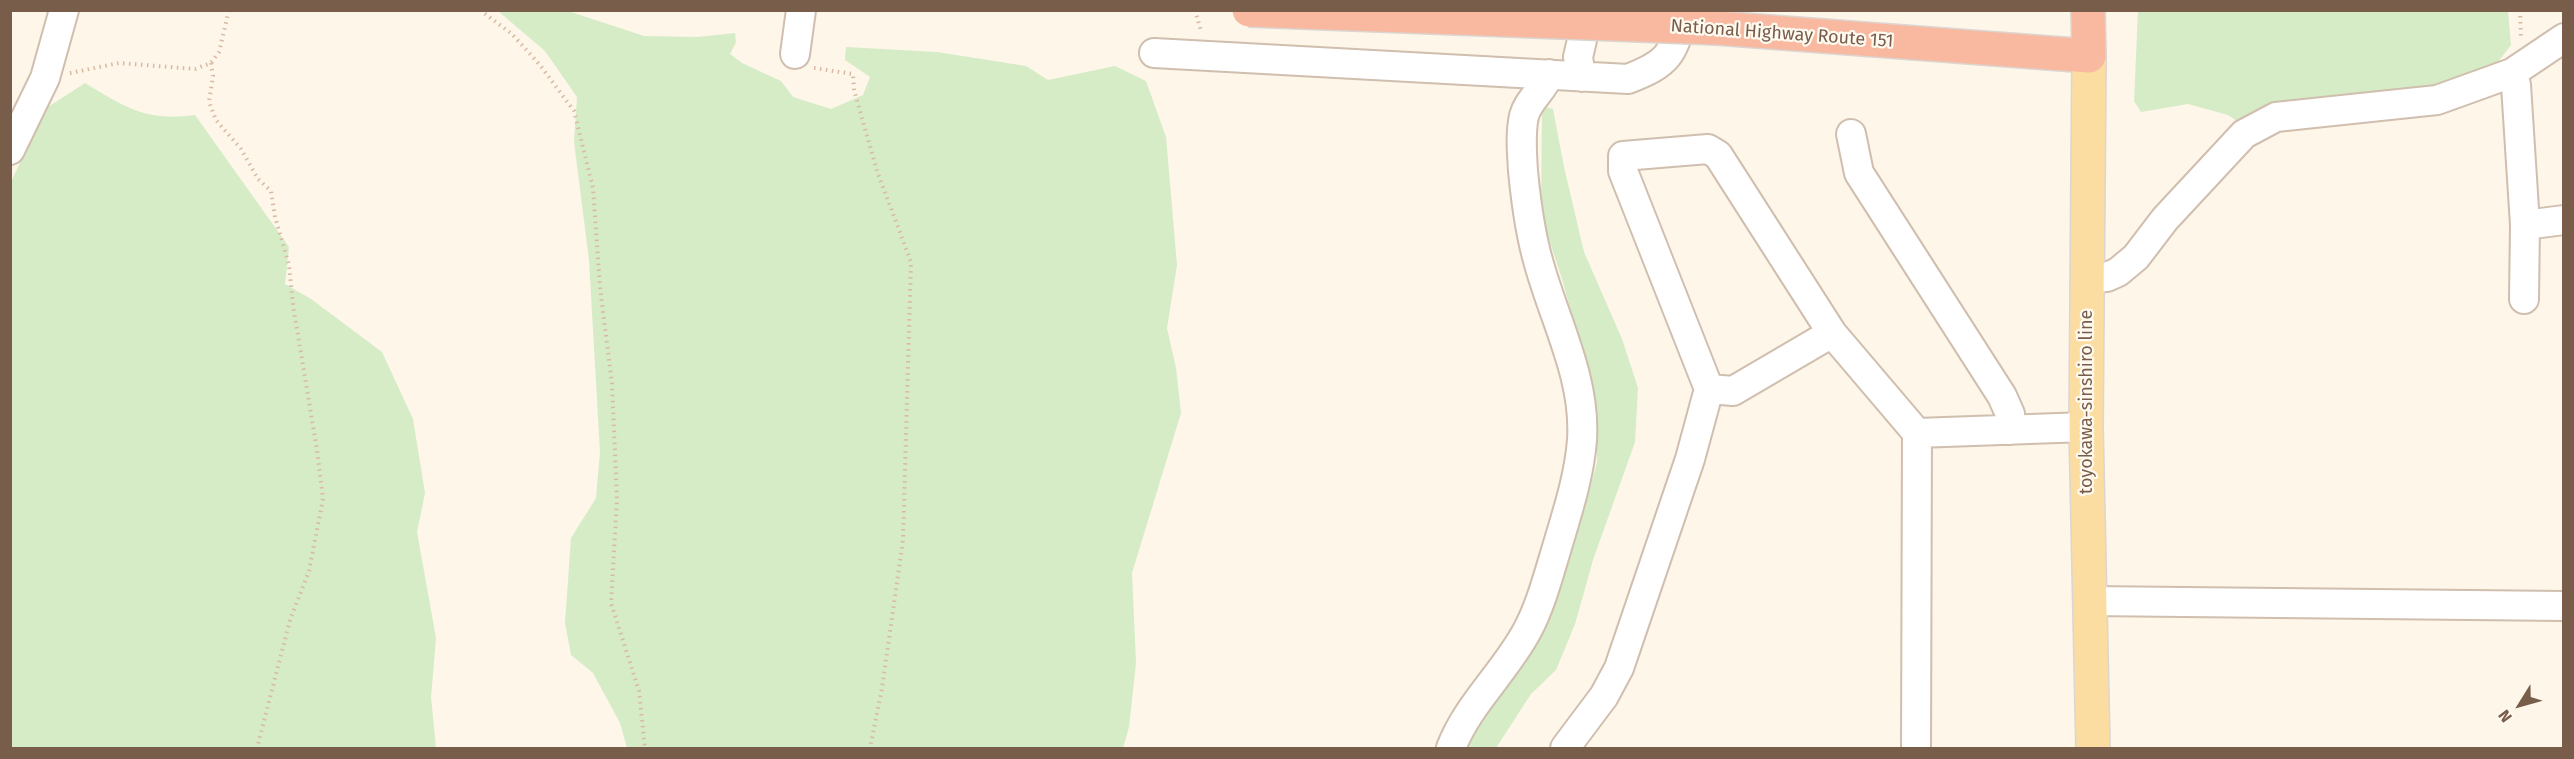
<!DOCTYPE html>
<style>
body{margin:0}
#map{position:relative;width:2574px;height:759px;overflow:hidden;background:#fdf6e9;font-family:"Fira Sans",sans-serif}
canvas{display:block}
.frame{position:absolute;inset:0;border:12px solid #795d4b;pointer-events:none}
.north{position:absolute;left:2490px;top:675px;width:60px;height:60px;-webkit-text-stroke:4px #fffaf0;paint-order:stroke;rotate:233deg;font-size:16px;font-weight:700;line-height:24px;text-align:center;color:#795d4b}
.north::after{content:'';display:block;margin:auto;width:21px;height:27px;background:#795d4b;clip-path:polygon(50% 0,100% 100%,50% 72%,0 100%)}
</style>
<div id="map">
<canvas width="2574" height="759"></canvas>
<div class="frame"></div>
<div class="north">N</div>
</div>
<script>
const c = document.querySelector('canvas').getContext('2d');
c.lineJoin = 'round';
function fill(path, color) { c.fillStyle = color; c.fill(path, 'evenodd'); }
function trace(path, color, width, dash) { c.strokeStyle = color; c.lineWidth = width; c.lineCap = dash ? 'butt' : 'round'; c.setLineDash(dash || []); c.stroke(path); }
function drawText(font, color, halo, rows, align = 'center') {
  c.font = font + ' "Fira Sans",sans-serif'; c.lineWidth = 4.5; c.setLineDash([]); c.textBaseline = 'middle'; c.strokeStyle = halo; c.fillStyle = color; for (const [text, x, y, turn = 0] of rows) {
    c.save(); c.translate(x, y); c.rotate((+turn || 0) * Math.PI / 180); c.textAlign = isNaN(turn) ? turn : align; if (halo) c.strokeText(text, 0, 0); c.fillText(text, 0, 0); c.restore();
  }
}
const green = new Path2D(`
 M498,11H568L644,36L697,37L735,33L736,42L730,54L742,63L781,81L793,97L831,109L863,95L870,77L845,60L846,47L937,52L1026,66L1048,80L1115,66L1146,81L1166,137L1177,265L1167,328L1176,368L1181,413L1132,573L1136,663L1129,727L1123,748H627L620,723L593,673L571,655L565,623L571,538L596,498L600,452L589,260L574,142L577,97L545,51Z
 M2138,11H2508L2511,45L2491,71L2446,84L2240,123L2228,115L2188,104L2141,112L2134,101Z
 M85,83C125,107 146,122 195,115L289,247L285,284L311,299L382,352L413,419L425,493L417,532L436,638L431,697L436,748H11V182L45,109Z
 M1542,106L1553,109L1564,167L1584,252L1622,339L1638,388L1635,442L1593,560L1575,624L1556,670L1531,694L1496,748H1466L1479,720L1515,674L1549,620L1555,578L1587,500L1597,462L1596,402L1562,279L1541,215Z`);
const path = new Path2D(`
 M480,10L512,34L540,65L574,111L593,188L600,287L612,384L617,500L611,603L639,691L645,748
 M1195,10L1201,31
 M2520,10L2521,39
 M211,63L213,76L209,102L216,120L241,149L258,179L271,191L275,217L289,265L293,305L317,450L323,499L309,571L290,620L257,748
 M814,68L853,74L854,90L877,171L911,262L903,540L882,688L870,748
 M70,73L119,63L195,69L211,63L219,52L229,10`);
const minor = new Path2D(`
 M1154,53L1628,79C1672,62 1672,54 1685,10
 M795,54L801,10
 M2512,73L2516,85L2525,225L2524,299
 M1581,77L1578,57L1589,10
 M1851,134L1859,173L2002,396L2010,414L2011,430
 M10,150L45,78L64,10
 M2525,225L2564,220
 M2088,278L2107,277L2118,272L2136,257L2165,219L2244,134L2276,117L2437,100L2512,73L2564,38
 M1709,389L1733,391L1832,333
 M1917,433L2086,427
 M2089,601L2564,606
 M1451,748C1468,704 1505,672 1527,631C1540,607 1547,580 1555,554C1566,516 1579,479 1582,440C1586,378 1555,322 1539,264C1530,234 1526,202 1523,171C1522,153 1520,134 1524,116C1528,100 1544,90 1549,74
 M1565,748L1604,696L1619,668L1690,459L1709,389L1623,171V156L1708,149L1718,155L1832,333L1917,433L1916,748`);
const major = new Path2D(`
 M2089,56L2086,427L2093,748`);
const highway = new Path2D(`
 M1717,28L2089,56L2088,10`);
const highwayBridge = new Path2D(`
 M1249,10L1717,28`);
const streetNames = [
 ["National Highway Route 151",1782,34,4],
 ["toyokawa-sinshiro line",2087,402,-90]
];
fill(green, '#d5ecc7');
trace(minor, '#d0beae', 32);
trace(major, '#dcd5d0', 36);
trace(highway, '#dcd5d0', 36);
trace(path, '#d9b9a2', 4, [1.5, 4.5]);
trace(minor, '#fff', 28);
trace(major, '#fcdda1', 33);
trace(highway, '#f8b9a0', 33);
trace(highwayBridge, '#dcd5d0', 36, []);
trace(highwayBridge, '#f8b9a0', 33);
drawText('18px', '#795d4b', '#fffaf0', streetNames);
</script>
